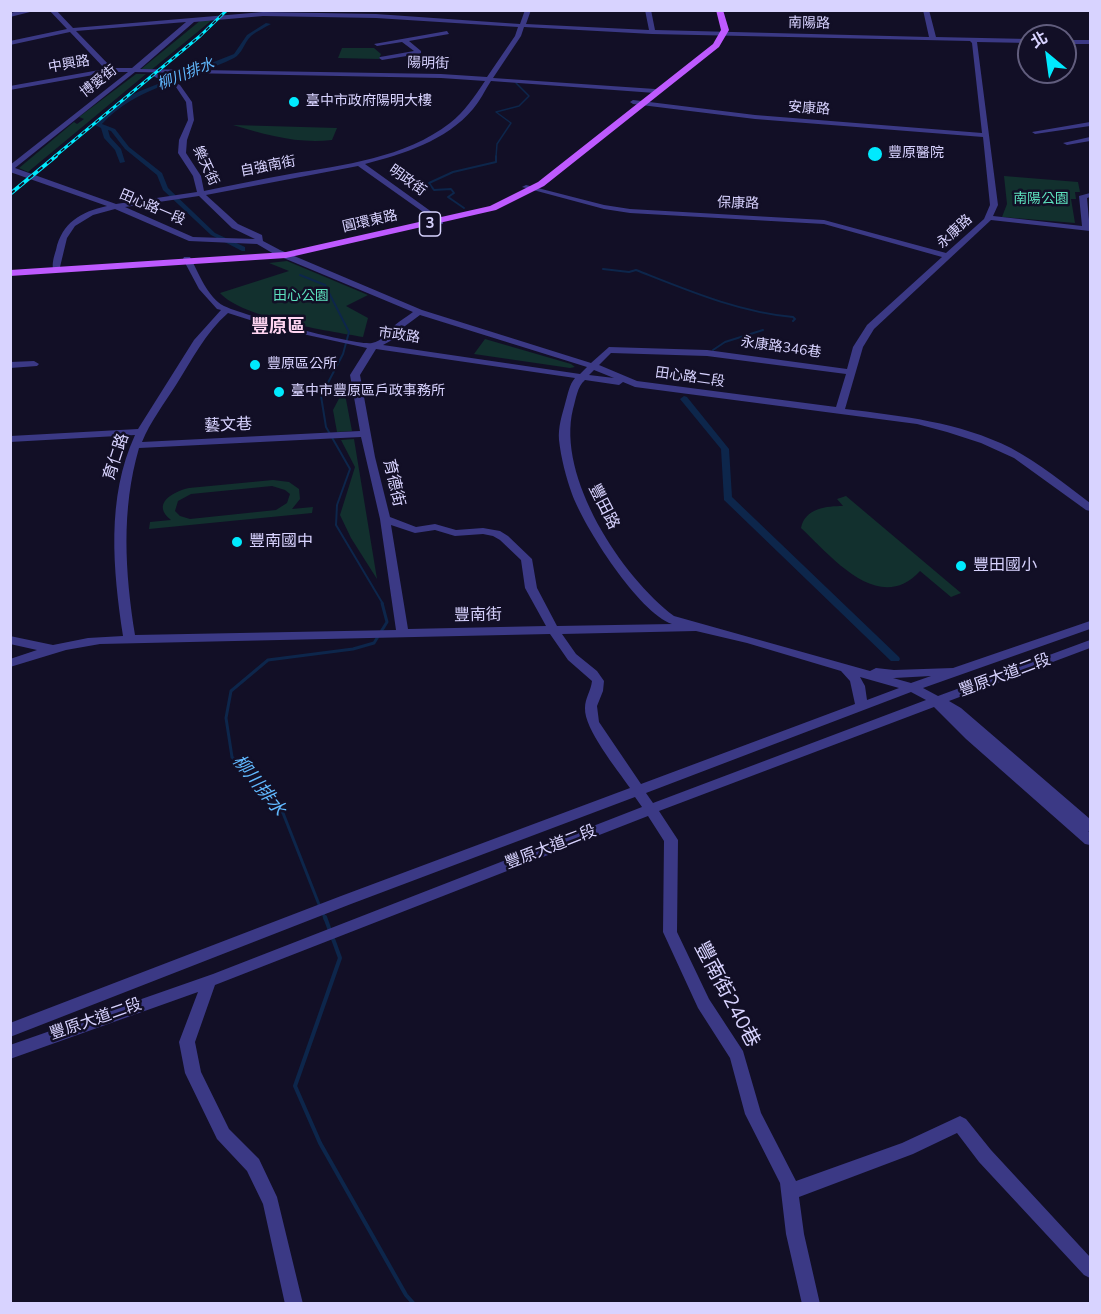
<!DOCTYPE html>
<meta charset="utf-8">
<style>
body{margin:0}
#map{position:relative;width:1101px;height:1314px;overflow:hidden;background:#120f26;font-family:"Nunito Sans","Noto Sans TC",sans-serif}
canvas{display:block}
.frame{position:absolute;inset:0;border:12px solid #d8d3ff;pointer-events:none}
.north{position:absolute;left:1017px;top:24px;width:60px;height:60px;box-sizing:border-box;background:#120f26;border:2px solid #615d7d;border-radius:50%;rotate:331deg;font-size:16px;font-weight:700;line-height:24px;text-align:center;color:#d8d3ff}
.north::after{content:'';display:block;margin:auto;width:21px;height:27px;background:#00eafe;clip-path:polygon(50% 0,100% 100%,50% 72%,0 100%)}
</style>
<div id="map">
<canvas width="1101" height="1314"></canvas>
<div class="frame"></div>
<div class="north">北</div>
</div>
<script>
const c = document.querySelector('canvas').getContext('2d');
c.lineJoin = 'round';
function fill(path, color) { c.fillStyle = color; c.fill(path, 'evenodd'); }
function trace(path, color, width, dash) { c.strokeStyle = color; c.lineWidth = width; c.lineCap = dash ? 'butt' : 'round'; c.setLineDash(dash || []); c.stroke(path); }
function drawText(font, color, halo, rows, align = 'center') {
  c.font = font + ' "Nunito Sans","Noto Sans TC",sans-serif'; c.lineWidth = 5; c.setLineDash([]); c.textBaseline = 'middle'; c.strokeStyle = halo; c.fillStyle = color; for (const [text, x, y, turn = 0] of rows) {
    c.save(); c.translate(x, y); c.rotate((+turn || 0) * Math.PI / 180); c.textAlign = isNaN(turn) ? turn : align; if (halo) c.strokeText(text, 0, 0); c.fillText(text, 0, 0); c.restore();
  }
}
const green = new Path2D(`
 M201,20H212L150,71L140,70Z
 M342,48H374L381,54L379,59L338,58Z
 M136,74H146L28,172L19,168L74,122L77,124L84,119L79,117Z
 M233,125L337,128L332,140C298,144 266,135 233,125Z
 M1004,176L1078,182L1080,192H1075L1076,199H1071L1075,223L1002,217L1007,204Z
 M287,261L368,295L346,306L368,318L363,337C329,331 242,318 220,293L289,271L269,263Z
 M485,339L571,364L575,367L570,368L474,354Z
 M344,389L352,431L337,432L333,410Z
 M354,439L377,579L351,538L340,515L355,467L341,440Z
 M273,480L289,482L299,489L300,499L292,509L313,507L312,513L149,529L150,522L171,520C151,504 172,492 189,488ZM272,486L285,490L290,494L287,503L276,510L190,519L180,516L175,511L178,501L191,494Z
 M846,496L961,593L951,597L920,571C879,616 831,556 801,528C805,508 827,506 843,506L837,499Z`);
const streamFar3 = new Path2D(`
 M496,157L497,144L511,123L496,112L519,106L529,96L516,83`);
const streamFar2 = new Path2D(`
 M464,208L448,197L454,193L451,189L434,190L429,183L453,172L496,162V156
 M603,269L629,272L636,270C687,290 738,312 793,317L795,319L793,321
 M300,275L325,285L349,332L343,354L321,396L326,427L350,469L337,505L336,525L383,604
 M713,350L725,342L763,330`);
const streamFar1 = new Path2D(`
 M320,907L283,813L232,757L226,718L231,691L268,660L353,649L374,643L387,622L382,603
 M323,913L325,919`);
const stream = new Path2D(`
 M325,917L340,958L295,1086L320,1143L406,1295L414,1304`);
const canal = new Path2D(`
 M266,23L271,24C264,28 257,31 251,36C244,43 242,54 234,58C190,80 136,86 102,124L115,129L129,147L162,173L168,188L215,233L245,247V251H242L211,235L163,190L157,175L125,149L111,131L108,130L110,137L121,149L125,162L120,163L115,150L104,138L101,128L93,124L97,122L107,111L122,100L140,91L234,54L247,35Z
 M684,396L687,397L729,449L732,497L899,657L900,659L899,661H891L724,500L721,449L680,399Z`);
const minor = new Path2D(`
 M24,10H38L10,17V13Z
 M49,10H56L73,28L263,12L376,14L520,24L525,10H531L526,24L649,30L645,10H651L655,30L929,37L923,10H929L936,37L1029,39V43L977,42L998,205L993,216L1082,226L1079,196L1090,193V197L1087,198L1090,231L991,220L874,329L863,347L845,409C902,416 959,422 1011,448C1039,463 1065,484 1090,503V511L1086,510L1014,458L981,443L947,432L917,424L635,387L623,382L619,385L585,380C577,387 576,399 573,409C556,477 622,577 674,616L870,671L876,668L894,670L953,668L1090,621V629L923,688L938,696L1090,640V648L949,701L961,708L1090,819V831H1088L1090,832V845L1085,844L966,739L934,707L659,811L678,840L677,932L709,999L743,1051L761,1113L796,1181L902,1143L960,1116L966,1119L991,1150L1090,1257V1278L1084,1275L979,1162L957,1133L913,1154L799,1197L804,1234L820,1304H802L786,1234L780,1183L745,1114L730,1058L698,1008L663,932L664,841L648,816L215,985L195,1042L201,1072L229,1129L259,1159L277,1197L303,1304H285L263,1204L247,1171L217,1139L185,1073L179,1042L198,992L10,1059V1045L213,974L642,807L635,797L351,904L10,1037V1023L341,896L630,788C617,769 584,729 585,708C585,698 591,691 592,681L568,660L550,634L100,644L66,650L10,667V659L37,650L10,644V636L53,645L88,638L123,636C113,570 106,498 135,435L10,442V436L138,429L194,340L221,310L217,309L199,289L183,259L184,257H190C199,273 207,297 224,306C242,315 356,346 372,343C382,341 388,333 394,326C399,321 407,317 413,312L274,254L257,244L189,241L115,209L93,215L75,226L67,238L60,267L53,269C52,263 54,256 56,250C62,223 80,212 107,206L10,172V165L128,72H110L10,90V86L105,69L70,32L10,45V41L67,29ZM263,16L376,18L518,27L515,36L487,77L441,74L140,69L194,22ZM186,22L132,68H112L76,31ZM524,27L652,34L970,41L972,43L982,133L755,115L633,100L630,102L633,104L755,119L983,137L990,205L984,219L946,253L824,220L630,209L604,205L526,185L522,187L604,209L630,213L824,224L942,257L867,325L853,347L847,369L707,350L609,347L591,363L422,310L280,250L263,241L262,235L238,224L206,195L358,166L440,224H443V220L365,164C403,154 446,141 473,109C480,101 485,90 491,81L655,93L658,91L655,89L493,78L521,36ZM135,72L441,78L485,81C474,97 465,111 450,123C405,158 343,165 290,174C261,179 233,185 204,191L201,176L186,153L187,140L194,120L192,102L180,85L155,73L153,74V76L176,87L186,102L188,120L179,140L178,153L193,176L197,192L116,204L15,168ZM199,196L232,228L255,239L193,237L125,207ZM228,313L275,328L367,348L350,375L360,431L142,442C150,422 164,404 176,385C192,360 205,333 228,313ZM420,315L587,367L580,374L383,345L392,340L401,329ZM376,349L575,378C569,385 568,394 565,404C562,415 558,427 559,440C561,458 566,477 572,494C584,527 639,613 672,624L557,626L537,588L532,559L508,536L500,531L483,528L456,530L435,524L416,527L390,517L375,457L360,375ZM611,353L707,356L846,374L836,407L637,381L599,365ZM594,370L614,378L589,375ZM361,437L380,519L396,630L135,635C125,572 121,510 139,448ZM391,525L415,533L435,530L455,536L483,534L493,536L500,540L521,560L525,588L546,626L408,629ZM696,631L747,643L841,671L850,681L855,704L641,784L599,722L597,706L603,691L604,681L597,671L576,654L562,634ZM931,676L911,683L893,678H894ZM860,677L899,688L867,700L865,686ZM911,692L926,700L653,803L646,793Z
 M447,31L449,34L409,41L421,51V53L419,54L382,60L379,58L380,57L414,51L402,42L377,46L374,44Z
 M1065,40H1090V44H1065Z
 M1090,122V126L1035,134L1032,132Z
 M1090,137V141L1067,145L1063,143Z
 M34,361L39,364L37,366L10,368V362Z`);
const major = new Path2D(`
 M716,10H723L729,30L719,47L544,186L496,210L286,258L10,276V270L286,252L490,206L538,182L713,44L721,30Z`);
const railFar1 = new Path2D(`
 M54,157L200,36L227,10`);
const rail = new Path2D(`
 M10,194L56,156`);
const markers = [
 [294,102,6,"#00eafe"],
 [875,154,8,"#00eafe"],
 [255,365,6,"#00eafe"],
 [279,392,6,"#00eafe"],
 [237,542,6,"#00eafe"],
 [961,566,6,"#00eafe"]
];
const farStreetnames = [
 ["南陽路",809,24,1],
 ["陽明街",428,64,2],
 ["中興路",69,65,-10],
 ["博愛街",99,82,-38],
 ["安康路",809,109,4],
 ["樂天街",205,166,65],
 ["自強南街",268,167,-11],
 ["明政街",407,181,36],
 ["保康路",738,204,2],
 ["田心路一段",152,208,23],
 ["圓環東路",370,222,-13],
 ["永康路",955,232,-43],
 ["市政路",399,336,8],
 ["永康路346巷",781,348,8],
 ["田心路二段",690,378,8]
];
const farPoinames = [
 ["臺中市政府陽明大樓",306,102],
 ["豐原醫院",888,154],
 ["豐原區公所",267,365],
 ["臺中市豐原區戶政事務所",291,392]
];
const farParknames = [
 ["南陽公園",1041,200],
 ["田心公園",301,297]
];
const farWaternames = [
 ["柳川排水",186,75,-22]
];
const shields = [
 [430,224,21]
];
const shieldNames = [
 ["3",430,224]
];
const streetNames = [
 ["藝文巷",228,426,-2],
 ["育仁路",117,457,-72],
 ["育德街",393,483,77],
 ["豐田路",603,507,63],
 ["豐南街",478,616,-1],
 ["豐原大道二段",1005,676,-20],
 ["豐原大道二段",551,848,-21],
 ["豐原大道二段",96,1020,-19]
];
const poiNames = [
 ["豐南國中",249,542],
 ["豐田國小",973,566]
];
const farDistrictnames = [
 ["豐原區",278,328]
];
const waterNames = [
 ["柳川排水",258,786,51]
];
const nearStreetnames = [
 ["豐南街240巷",726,995,62]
];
fill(green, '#12302e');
trace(streamFar3, '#0d264b', 1.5);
trace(streamFar2, '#0d264b', 2);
trace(streamFar1, '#0d264b', 3);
trace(stream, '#0d264b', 4);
fill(canal, '#0d264b');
fill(minor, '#3b3985');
fill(major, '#be5aff');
trace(railFar1, '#00eafe', 3);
trace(rail, '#00eafe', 4);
trace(railFar1, '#120f26', 1.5, [4.5]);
trace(rail, '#120f26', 2, [6]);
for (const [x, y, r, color] of markers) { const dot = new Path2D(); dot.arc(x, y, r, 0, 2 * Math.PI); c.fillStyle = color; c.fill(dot); trace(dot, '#120f26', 2); }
drawText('14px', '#d8d3ff', '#120f26', farStreetnames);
drawText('14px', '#d8d3ff', '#120f26', farPoinames, 'left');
drawText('14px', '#5de1be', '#120f26', farParknames);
drawText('italic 15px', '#61b9ff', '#120f26', farWaternames);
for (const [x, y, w] of shields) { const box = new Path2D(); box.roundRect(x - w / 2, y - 12, w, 24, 4.5); c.fillStyle = '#120f26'; c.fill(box); trace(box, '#d8d3ff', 1.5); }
drawText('bold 15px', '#d8d3ff', null, shieldNames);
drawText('16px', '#d8d3ff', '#120f26', streetNames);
drawText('16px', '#d8d3ff', '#120f26', poiNames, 'left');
drawText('bold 18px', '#ffd5f1', '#120f26', farDistrictnames);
drawText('italic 18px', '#61b9ff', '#120f26', waterNames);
drawText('20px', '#d8d3ff', '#120f26', nearStreetnames);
</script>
